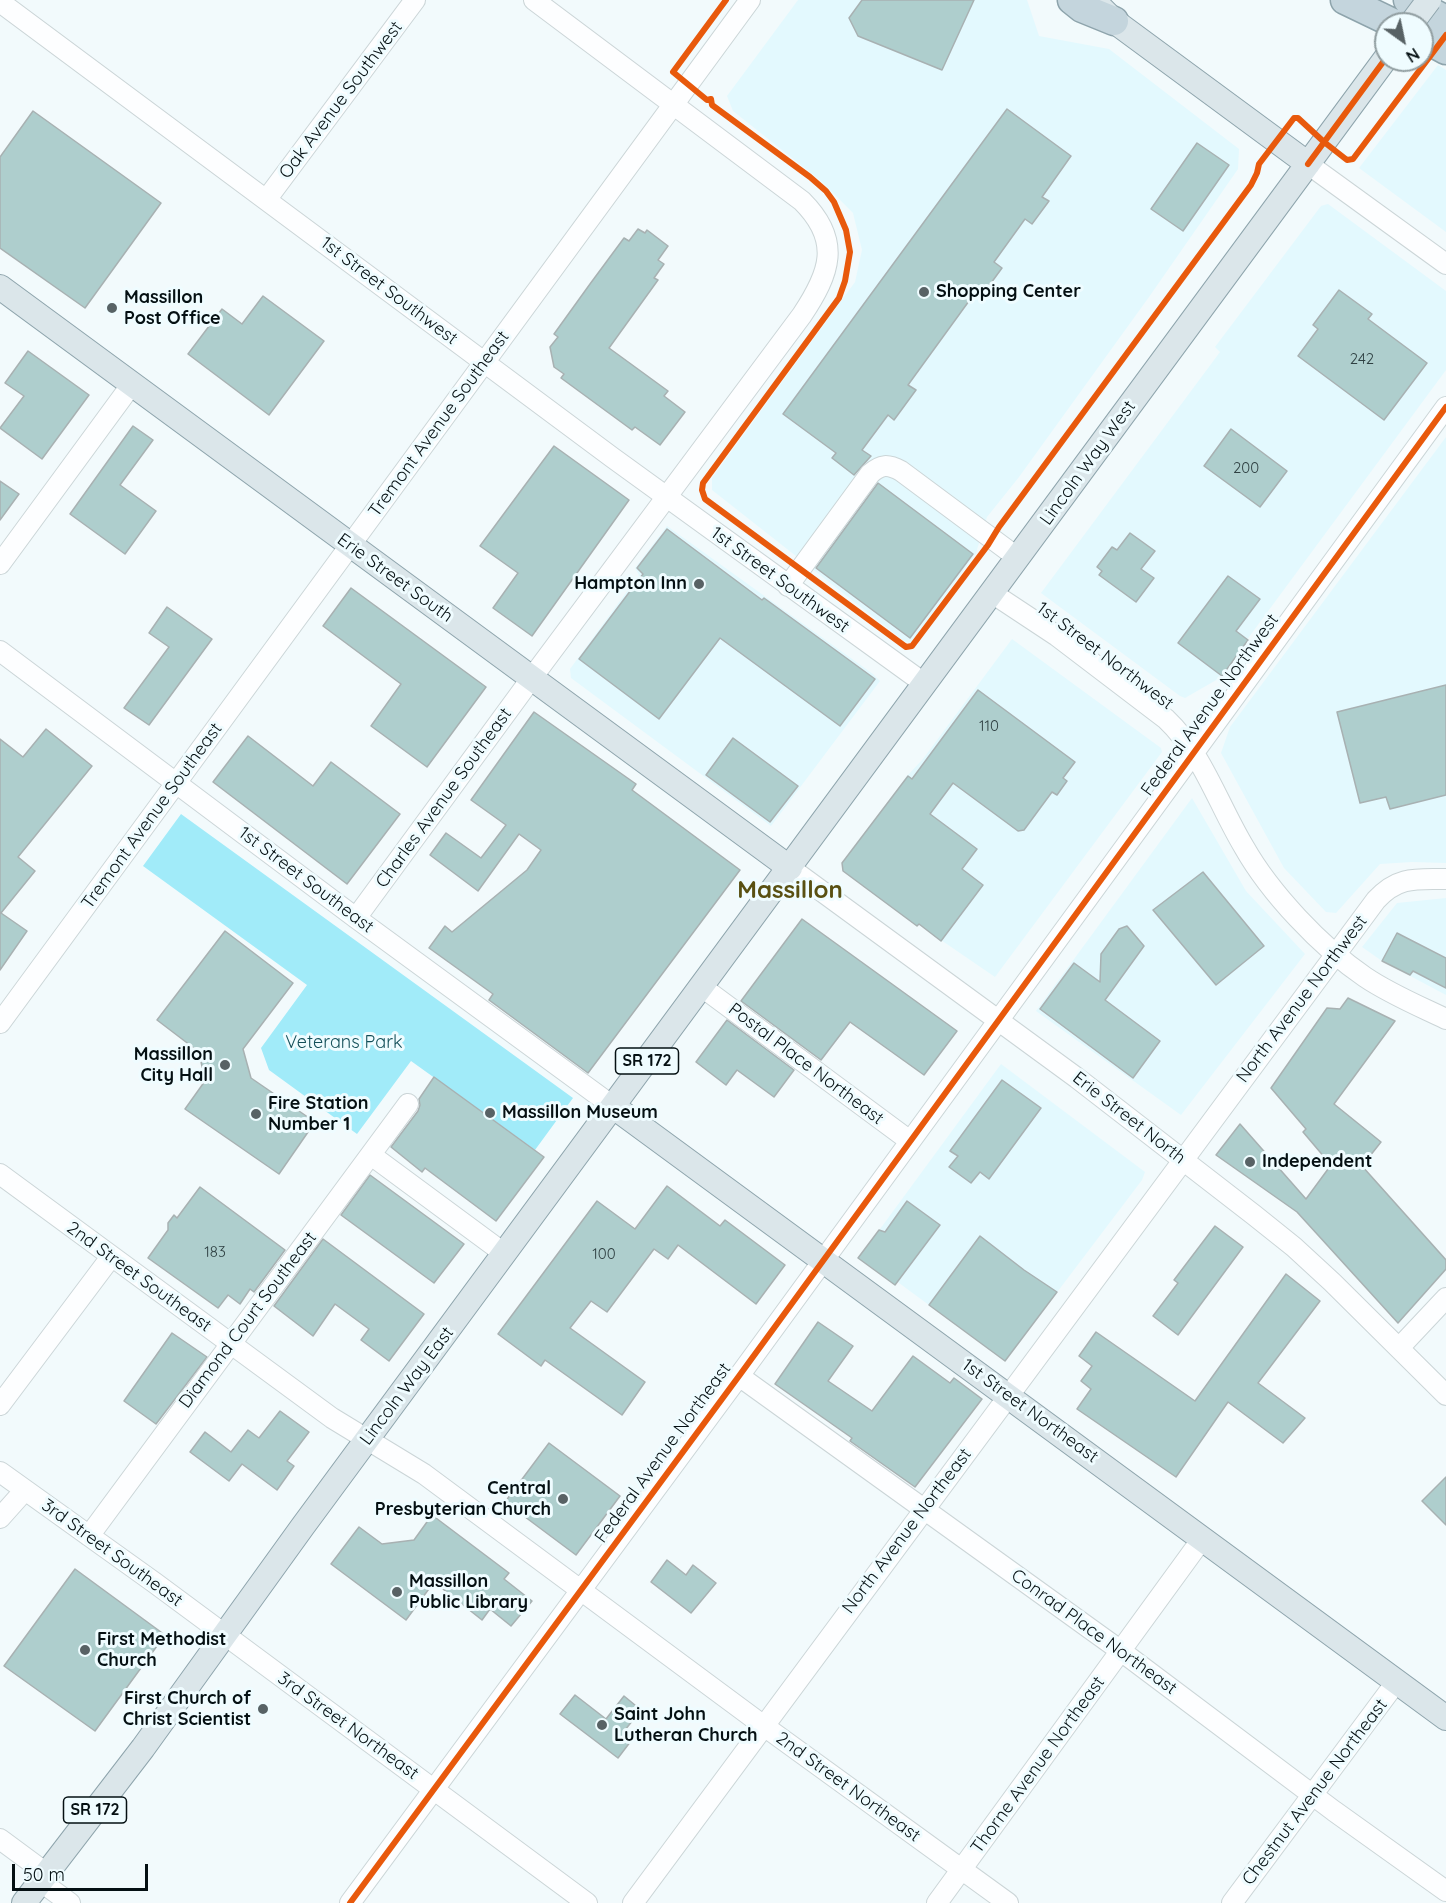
<!DOCTYPE html>
<style>
body{margin:0}
#map{position:relative;width:1446px;height:1903px;overflow:hidden;background:#f2fafc;font-family:Quicksand,sans-serif}
canvas{display:block}
.north{position:absolute;left:1374px;top:12px;width:60px;height:60px;box-sizing:border-box;background:#effcff;border:2px solid #919ea1;border-radius:50%;rotate:147deg;font-size:16px;font-weight:700;line-height:24px;text-align:center;color:#051013}
.north::after{content:'';display:block;margin:auto;width:21px;height:27px;background:#586265;clip-path:polygon(50% 0,100% 100%,50% 72%,0 100%)}
.scale{position:absolute;left:12px;top:1864px;width:136px;height:27px;box-sizing:border-box;border:3px solid #051013;border-top:0;padding-left:8px;font-size:18px;line-height:21px;white-space:nowrap;color:#051013;-webkit-text-stroke:4px #effcff;paint-order:stroke}
</style>
<div id="map">
<canvas width="1446" height="1903"></canvas>
<div class="north">N</div>
<div class="scale">50 m</div>
</div>
<script>
const c = document.querySelector('canvas').getContext('2d');
c.lineJoin = 'round';
function fill(path, color) { c.fillStyle = color; c.fill(path, 'evenodd'); }
function trace(path, color, width, dash) { c.strokeStyle = color; c.lineWidth = width; c.lineCap = dash ? 'butt' : 'round'; c.setLineDash(dash || []); c.stroke(path); }
function drawText(font, color, halo, rows, align = 'center') {
  c.font = font + ' Quicksand,sans-serif'; c.lineWidth = 6; c.setLineDash([]); c.textBaseline = 'middle'; c.strokeStyle = halo; c.fillStyle = color; for (const [text, x, y, turn = 0] of rows) {
    c.save(); c.translate(x, y); c.rotate((+turn || 0) * Math.PI / 180); c.textAlign = isNaN(turn) ? turn : align; if (halo) c.strokeText(text, 0, 0); c.fillText(text, 0, 0); c.restore();
  }
}
const built = new Path2D(`
 M798,0H1027L1039,36L1109,49L1239,149L1238,169L1149,297L1019,477L987,517L976,553L911,643L904,641L712,490V478L855,282L862,250L853,213L821,181L733,111L727,96Z
 M1438,65L1446,70V232L1359,168Z
 M1328,204L1446,291V370L1218,679L1185,698L1180,696L1041,593L1220,352L1215,347L1321,206Z
 M1446,437V863L1412,862L1380,864L1336,913L1326,912L1284,868L1221,753L1230,727Z
 M667,526L873,674L880,681L771,826L571,678L570,669L639,575L635,568Z
 M1012,639L1161,748L1162,752L995,977L919,925L917,926L843,871L842,863L907,776L923,759Z
 M1192,798L1246,891L1305,954L1181,1115L1036,1011Z
 M1446,898V995L1382,961L1362,947L1397,903Z
 M1001,1064L1145,1172L1142,1180L1005,1361L861,1255Z`);
const green = new Path2D(`
 M181,814L573,1098L535,1150L411,1061L357,1134L269,1070L261,1048L307,985L143,866Z`);
const building = new Path2D(`
 M862,0H974L942,70L858,36L849,18Z
 M1007,109L1071,156L1042,197L1049,201L1032,224L1025,219L994,262L1002,268L983,294L977,290L908,385L916,390L894,420L888,415L862,450L871,456L854,475L832,458L836,453L783,414Z
 M33,111L161,203L85,308L0,248V157Z
 M1197,143L1229,165L1183,231L1151,209Z
 M638,229L645,233L647,230L668,246L658,260L664,264L654,278L658,280L609,348L668,391L664,396L685,412L660,445L635,427L632,430L561,378L564,374L554,367L550,347L558,337L554,334L590,284L624,238L629,241Z
 M1339,290L1372,314L1368,319L1427,363L1384,420L1298,356L1318,329L1313,325Z
 M263,296L324,341L269,415L188,354L222,309L242,324Z
 M28,351L89,395L42,459L0,428L24,396L5,383Z
 M133,426L153,440L120,485L156,511L125,554L70,514Z
 M1231,429L1287,471L1260,507L1204,466Z
 M554,446L629,500L532,636L493,608L518,573L480,546Z
 M0,481L19,494L0,520Z
 M878,483L973,554L910,638L816,568Z
 M667,529L762,600L764,598L875,679L840,726L720,638L659,719L579,659L643,574L637,568Z
 M1130,533L1155,551L1141,569L1154,578L1136,602L1099,575L1102,571L1097,567L1112,547L1117,550Z
 M1228,576L1260,599L1236,631L1248,640L1222,676L1178,643Z
 M351,588L486,687L427,767L371,726L401,684L323,626Z
 M167,607L212,639L149,725L124,708L169,647L149,633Z
 M1446,685V795L1390,809L1386,797L1360,803L1337,712Z
 M978,690L1075,762L1063,778L1067,781L1057,795L1052,792L1024,830L1018,831L953,783L930,814L977,849L962,869L983,885L941,941L919,924L917,926L843,871L842,863L908,776L912,779Z
 M534,712L636,784L632,790L740,870L588,1073L489,1000L493,994L429,948L445,926L452,932L527,870L541,850L519,834L478,891L430,855L446,833L481,858L506,825L471,800Z
 M46,729L92,766L18,857L35,871L1,913L27,931L0,970V739L23,757Z
 M248,736L313,786L331,762L400,814L347,884L213,782Z
 M733,738L798,786L770,822L706,775Z
 M1203,872L1264,946L1216,985L1153,910Z
 M802,919L957,1031L924,1075L850,1022L821,1060L741,1001Z
 M1127,926L1144,946L1105,1000L1160,1041L1133,1078L1040,1009L1074,963L1100,982L1101,954L1119,929Z
 M225,931L293,983L243,1049L251,1078L315,1122L279,1174L185,1109L205,1081L199,1052L157,1020Z
 M1397,933L1446,958V988L1413,971L1410,975L1382,961Z
 M1348,998L1395,1021L1334,1104L1381,1142L1362,1166L1446,1260V1269L1398,1323L1297,1212L1216,1155L1240,1124L1306,1199L1331,1165L1303,1132L1306,1129L1271,1088L1327,1008L1340,1009Z
 M727,1020L794,1070L774,1097L737,1070L726,1085L696,1062Z
 M434,1077L544,1157L496,1221L425,1168L422,1172L391,1147L418,1111L420,1105L419,1099Z
 M1002,1080L1041,1108L989,1179L980,1172L971,1183L949,1167L958,1156L950,1151Z
 M370,1175L464,1244L434,1283L341,1215Z
 M667,1186L720,1226L725,1220L785,1265L756,1304L678,1245L668,1259L654,1249L607,1312L591,1301L570,1328L645,1382L622,1415L545,1360L541,1366L498,1334L597,1201L635,1229Z
 M200,1187L285,1250L254,1292L250,1289L240,1304L228,1295L218,1308L148,1258L168,1230V1223L174,1215L177,1218Z
 M907,1201L940,1225L895,1285L858,1258L879,1230L885,1232Z
 M1215,1226L1243,1247L1178,1335L1153,1316L1178,1283L1174,1280Z
 M980,1236L1024,1270L1057,1292L1005,1361L929,1305Z
 M323,1239L424,1314L389,1361L361,1340L369,1329L335,1304L313,1336L274,1306Z
 M1286,1274L1320,1301L1258,1383L1305,1418L1283,1443L1228,1402L1176,1477L1077,1409L1091,1389L1081,1381L1092,1366L1079,1356L1096,1332L1195,1401Z
 M818,1322L853,1346L828,1381L872,1411L913,1356L950,1383L954,1378L982,1399L915,1487L850,1441L852,1438L775,1384Z
 M172,1333L207,1357L156,1424L124,1401Z
 M280,1411L309,1432L287,1461L294,1466L277,1490L242,1464L229,1481L190,1452L205,1432L231,1452L248,1430L259,1438Z
 M549,1443L620,1496L576,1555L505,1502Z
 M1446,1477V1525L1422,1501Z
 M432,1515L509,1573L504,1579L532,1601L511,1626L490,1609L482,1620L434,1582L406,1620L331,1564L359,1527L382,1544L414,1540Z
 M667,1560L686,1575L693,1565L716,1583L691,1613L651,1582Z
 M75,1569L165,1635L95,1731L4,1666Z
 M575,1695L606,1719L624,1696L641,1710L625,1730L634,1737L618,1758L560,1714Z`);
const minor = new Path2D(`
 M0,2L613,458L925,684
 M1308,164L1446,264
 M266,200L415,0
 M0,564L132,384
 M788,586L870,474C881,464 888,464 901,471L1018,558
 M992,593L1057,636L1166,719C1203,754 1218,804 1244,847C1270,893 1321,947 1365,977C1390,994 1419,1006 1446,1019
 M0,651L356,918L614,1107
 M790,868L1077,1078L1254,1215L1294,1247L1332,1282L1446,1395
 M356,918L531,679L802,315C830,273 842,241 802,201L534,0
 M702,987L910,1141
 M0,1023L750,0
 M371,1155L505,1254
 M0,1174L332,1418L424,1474L764,1726L1008,1903
 M1399,1348L1446,1298
 M739,1376L1121,1651L1334,1811L1446,1891
 M0,1405L111,1257
 M0,1472L155,1583L587,1903
 M0,1518L25,1490
 M89,1536L408,1104
 M0,1839L46,1873
 M40,1881L70,1903
 M350,1903L739,1376L1446,407
 M633,1903L1376,900C1398,876 1416,879 1446,879
 M937,1903L1202,1539
 M1232,1903L1397,1681`);
const major = new Path2D(`
 M1101,8L1114,21L1308,164
 M0,287L790,868
 M614,1107L1446,1718
 M24,1903L143,1748L303,1526L1386,58`);
const highway = new Path2D(`
 M1072,0L1082,8L1114,21
 M1345,0L1395,24
 M1408,0L1446,20
 M1422,37L1446,50`);
const majorBridge = new Path2D(`
 M1411,24L1429,0`);
const cycleway = new Path2D(`
 M726,0L673,72L707,100L711,99L712,105L810,177L826,191L834,202L846,230L850,252L845,281L839,298L703,483L702,490L705,499L906,647L912,646L988,545L999,527L1251,185L1257,173L1259,164L1294,118H1298L1324,142L1347,160L1353,159L1446,35
 M1308,164L1386,58
 M350,1903L739,1376L1446,407`);
const markers = [
 [924,292,6,"#586265"],
 [112,308,6,"#586265"],
 [699,584,6,"#586265"],
 [225,1065,6,"#586265"],
 [490,1113,6,"#586265"],
 [256,1114,6,"#586265"],
 [1250,1162,6,"#586265"],
 [563,1499,6,"#586265"],
 [397,1592,6,"#586265"],
 [85,1650,6,"#586265"],
 [263,1709,6,"#586265"],
 [602,1725,6,"#586265"]
];
const numberNames = [
 ["242",1362,359],
 ["200",1246,468],
 ["110",989,726],
 ["183",215,1252],
 ["100",604,1254]
];
const shields = [
 [647,1061,63],
 [95,1810,63]
];
const shieldNames = [
 ["SR 172",647,1061],
 ["SR 172",95,1810]
];
const streetNames = [
 ["Oak Avenue Southwest",341,100,-53],
 ["1st Street Southwest",389,291,37],
 ["Tremont Avenue Southeast",439,424,-54],
 ["Lincoln Way West",1088,463,-54],
 ["Erie Street South",395,578,36],
 ["1st Street Southwest",780,580,36],
 ["1st Street Northwest",1105,656,37],
 ["Federal Avenue Northwest",1210,705,-54],
 ["Charles Avenue Southeast",444,798,-54],
 ["Tremont Avenue Southeast",152,816,-54],
 ["1st Street Southeast",306,880,37],
 ["North Avenue Northwest",1302,999,-53],
 ["Postal Place Northeast",806,1064,37],
 ["Erie Street North",1129,1118,38],
 ["2nd Street Southeast",139,1277,36],
 ["Diamond Court Southeast",248,1320,-53],
 ["Lincoln Way East",407,1386,-53],
 ["1st Street Northeast",1030,1411,36],
 ["Federal Avenue Northeast",663,1453,-54],
 ["North Avenue Northeast",907,1531,-53],
 ["3rd Street Southeast",112,1553,36],
 ["Conrad Place Northeast",1094,1632,36],
 ["3rd Street Northeast",348,1726,36],
 ["Thorne Avenue Northeast",1038,1765,-54],
 ["2nd Street Northeast",848,1787,36],
 ["Chestnut Avenue Northeast",1315,1792,-53]
];
const poiNames = [
 ["Shopping Center",936,292],
 ["Massillon",124,298],
 ["Post Office",124,319],
 ["Hampton Inn",687,584,"right"],
 ["Massillon",213,1055,"right"],
 ["City Hall",213,1076,"right"],
 ["Fire Station",268,1104],
 ["Number 1",268,1125],
 ["Massillon Museum",502,1113],
 ["Independent",1262,1162],
 ["Central",551,1489,"right"],
 ["Presbyterian Church",551,1510,"right"],
 ["Massillon",409,1582],
 ["Public Library",409,1603],
 ["First Methodist",97,1640],
 ["Church",97,1661],
 ["First Church of",251,1699,"right"],
 ["Christ Scientist",251,1720,"right"],
 ["Saint John",614,1715],
 ["Lutheran Church",614,1736]
];
const parkNames = [
 ["Veterans Park",344,1043]
];
const districtNames = [
 ["Massillon",790,891]
];
fill(built, '#e3f9fe');
fill(green, '#a1ebf9');
fill(building, '#aececd');
trace(building, '#a8b1b2', 1.5);
trace(minor, '#cbd5d7', 22);
trace(major, '#8ea4ac', 26);
trace(highway, '#8ea4ac', 31);
trace(minor, '#fdfeff', 20);
trace(major, '#dbe6ea', 24);
trace(highway, '#c4d5dd', 28);
trace(majorBridge, '#8ea4ac', 26, []);
trace(majorBridge, '#dbe6ea', 24);
trace(cycleway, '#e8590c', 6);
for (const [x, y, r, color] of markers) { const dot = new Path2D(); dot.arc(x, y, r, 0, 2 * Math.PI); c.fillStyle = color; c.fill(dot); trace(dot, '#effcff', 2); }
drawText('15px', '#2f4042', null, numberNames);
for (const [x, y, w] of shields) { const box = new Path2D(); box.roundRect(x - w / 2, y - 13, w, 26, 4.5); c.fillStyle = '#effcff'; c.fill(box); trace(box, '#051013', 1.5); }
drawText('bold 16px', '#051013', null, shieldNames);
drawText('18px', '#051013', '#effcff', streetNames);
drawText('bold 18px', '#051013', '#effcff', poiNames, 'left');
drawText('18px', '#134f59', '#effcff', parkNames);
drawText('bold 24px', '#595012', '#effcff', districtNames);
</script>
